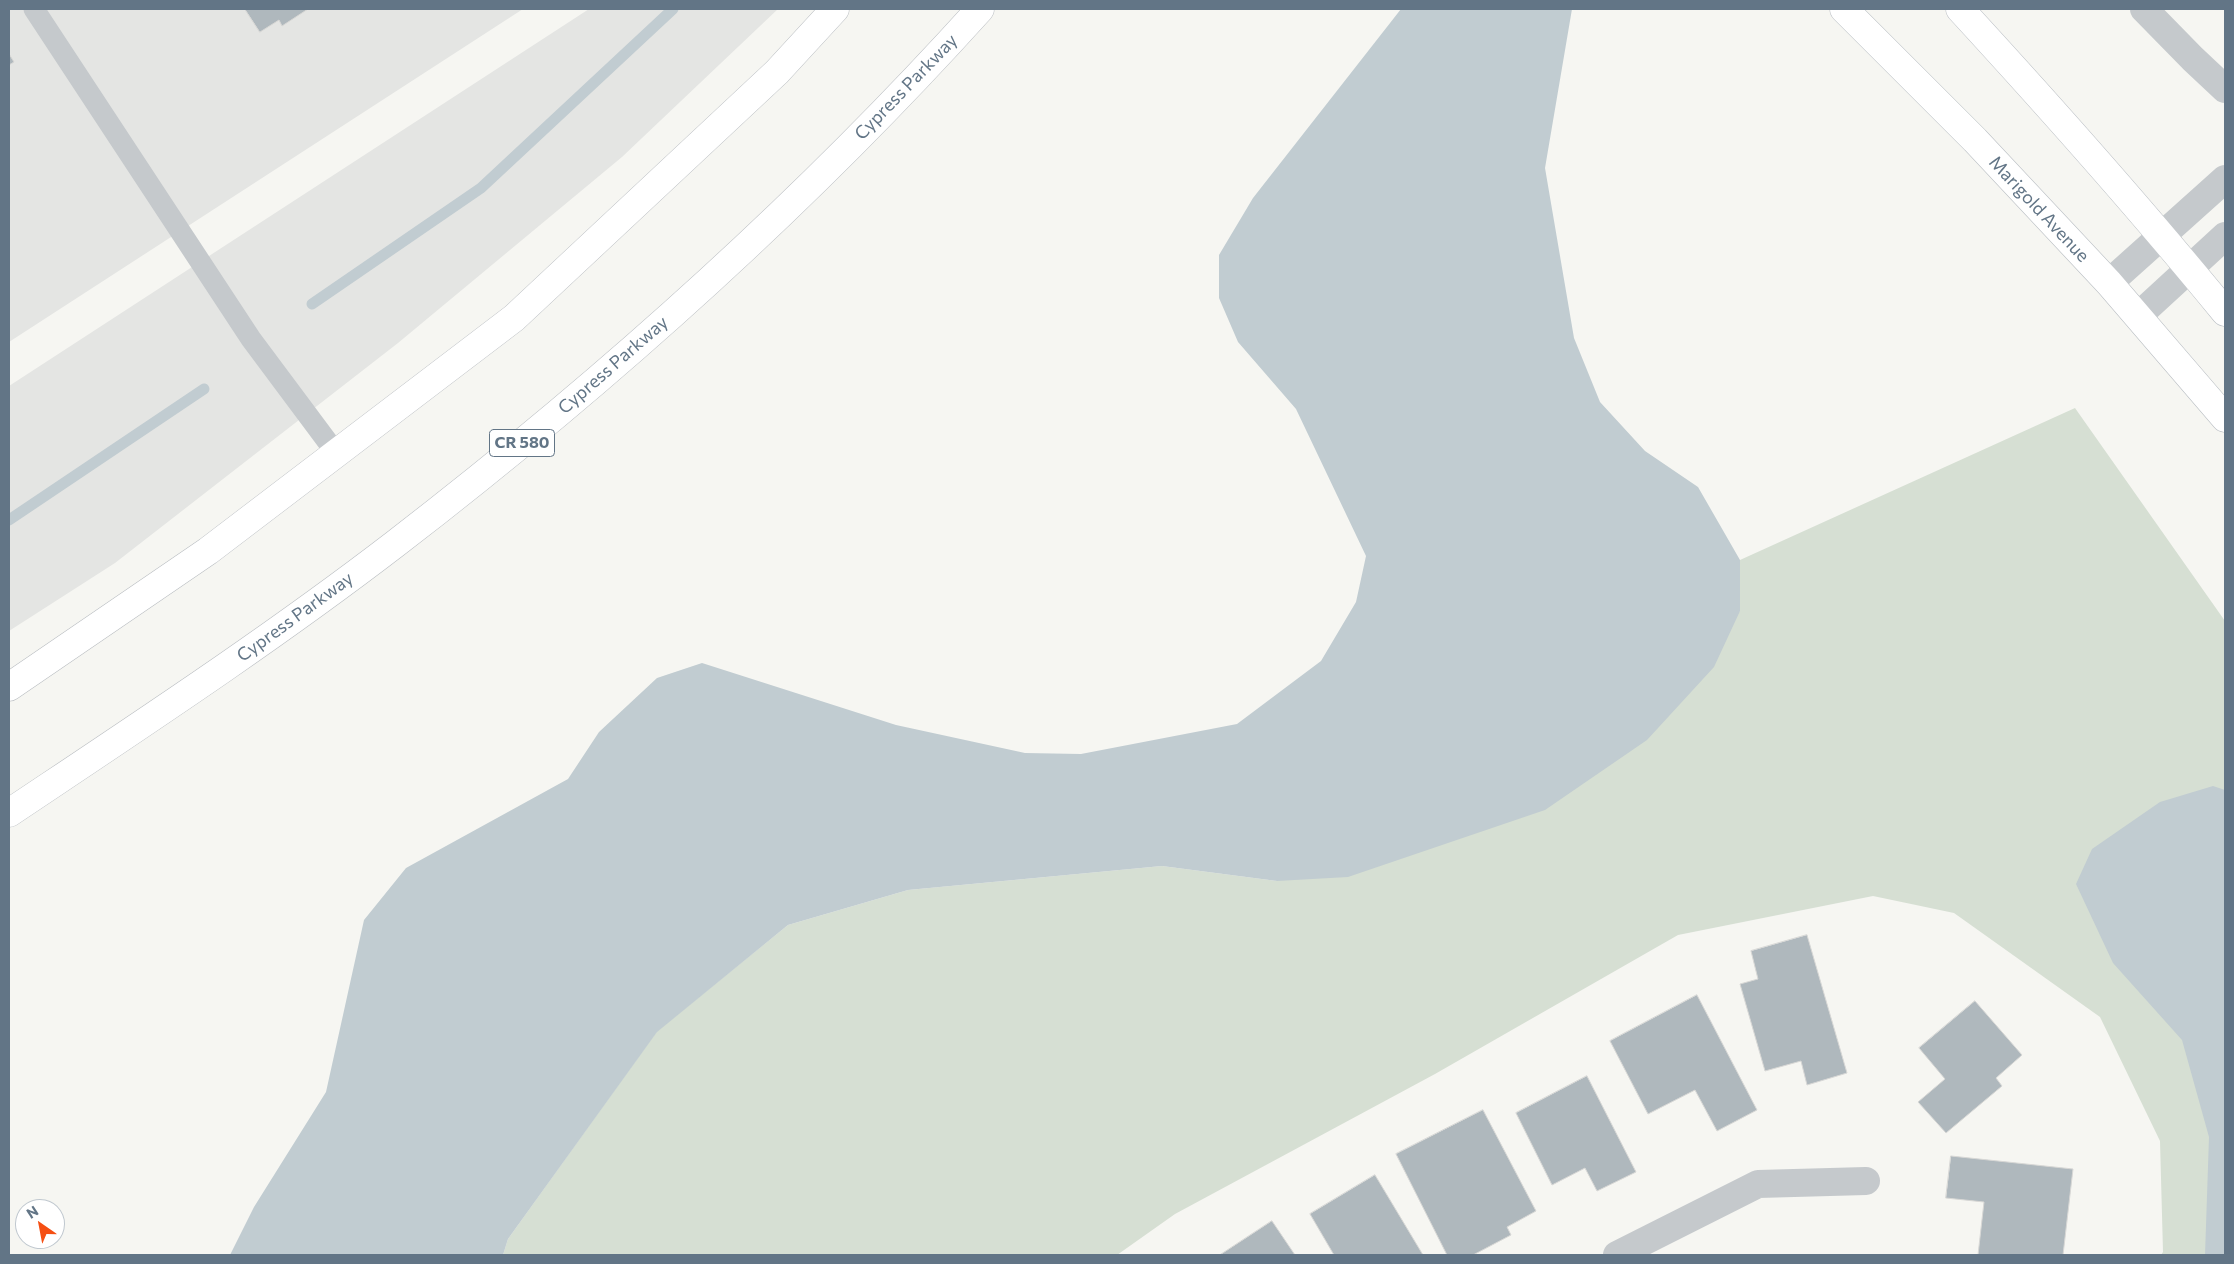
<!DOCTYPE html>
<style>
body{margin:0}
#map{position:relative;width:2234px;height:1264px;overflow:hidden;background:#f6f6f2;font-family:Commissioner,sans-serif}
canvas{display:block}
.frame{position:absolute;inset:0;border:10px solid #627586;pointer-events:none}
.north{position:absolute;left:15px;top:1199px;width:50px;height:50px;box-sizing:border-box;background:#fff;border:1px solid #c0c8cf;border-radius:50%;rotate:327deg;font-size:14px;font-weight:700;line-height:20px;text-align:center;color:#627586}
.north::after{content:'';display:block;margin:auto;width:18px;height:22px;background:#f54f13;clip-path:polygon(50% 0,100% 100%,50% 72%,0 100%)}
</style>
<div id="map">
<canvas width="2234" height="1264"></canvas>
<div class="frame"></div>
<div class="north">N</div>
</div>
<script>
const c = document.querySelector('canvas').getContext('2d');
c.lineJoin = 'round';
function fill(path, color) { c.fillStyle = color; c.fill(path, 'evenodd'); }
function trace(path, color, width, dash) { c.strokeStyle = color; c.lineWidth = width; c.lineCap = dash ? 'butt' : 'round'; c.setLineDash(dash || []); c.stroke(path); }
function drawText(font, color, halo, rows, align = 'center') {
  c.font = font + ' Commissioner,sans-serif'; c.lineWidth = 5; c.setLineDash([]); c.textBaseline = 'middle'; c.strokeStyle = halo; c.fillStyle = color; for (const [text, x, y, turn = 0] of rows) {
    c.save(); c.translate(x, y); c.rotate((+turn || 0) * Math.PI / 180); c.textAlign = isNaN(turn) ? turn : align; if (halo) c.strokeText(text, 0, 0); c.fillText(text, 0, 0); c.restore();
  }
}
const built = new Path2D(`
 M9,9H523L9,342Z
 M589,9H778L622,157L398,343L115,563L9,631V386Z`);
const green = new Path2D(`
 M2075,408L2225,621V1255H2161L2163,1252L2160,1141L2100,1017L1954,913L1873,896L1678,935L1435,1074L1175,1214L1117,1255H503L508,1239L657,1031L788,925L908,890L1162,866L1277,881L1740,611V560Z`);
const water = new Path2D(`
 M1401,9H1572L1545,168L1574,338L1600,402L1645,451L1698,487L1740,560V611L1714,667L1647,740L1545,810L1348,877L1277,881L1162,866L908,890L788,925L657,1032L508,1239L503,1255H230L254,1207L326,1092L364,920L406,868L568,779L599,732L657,678L702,663L896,725L1025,753L1081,754L1237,724L1321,661L1356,602L1366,556L1296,409L1238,342L1219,298V255L1253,198Z
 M2213,786L2225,790V1255H2205L2209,1137L2182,1040L2113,963L2076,884L2092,849L2160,802Z`);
const stream = new Path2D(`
 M312,304L481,188L673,9
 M9,520L204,389`);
const building = new Path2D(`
 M245,9H308L282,26L279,20L260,32Z
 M9,54L14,62L9,65Z
 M1807,935L1847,1073L1807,1085L1801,1061L1765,1071L1740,984L1758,979L1751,951Z
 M1697,995L1757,1110L1717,1131L1695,1090L1648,1114L1610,1041Z
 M1975,1001L2022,1055L1996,1078L2002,1086L1946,1133L1918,1102L1945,1079L1919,1048Z
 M1587,1076L1636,1172L1597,1191L1585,1168L1552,1185L1516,1113Z
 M1483,1110L1536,1211L1507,1227L1511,1235L1473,1255H1447L1396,1154Z
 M1951,1156L2073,1169L2063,1255H1978L1984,1202L1946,1198Z
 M1375,1175L1423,1255H1334L1310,1214Z
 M1272,1221L1295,1255H1220Z`);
const lane = new Path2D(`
 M34,9L251,339L336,453`);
const street = new Path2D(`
 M2144,9L2193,59L2225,89
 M2109,283L2225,179
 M2138,316L2225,236
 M1617,1255L1758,1184L1866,1181`);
const secondary = new Path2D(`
 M1844,9L1975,140L2109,283L2225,418
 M1960,9C2051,108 2140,208 2225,312`);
const primary = new Path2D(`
 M9,687L208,551L514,318L777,72L835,9
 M9,813C139,726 270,640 395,544C604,383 803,205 980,9`);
const shields = [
 [522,443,65]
];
const shieldNames = [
 ["CR 580",522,443]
];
const streetNames = [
 ["Cypress Parkway",906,87,-46],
 ["Marigold Avenue",2039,209,47],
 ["Cypress Parkway",613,365,-41],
 ["Cypress Parkway",295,617,-36]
];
fill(built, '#e4e5e3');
fill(green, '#d6dfd3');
fill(water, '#c1ccd1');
trace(stream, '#c1ccd1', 11);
fill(building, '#afb8bd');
trace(building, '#d7d7d5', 1);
trace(secondary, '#b9bec3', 29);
trace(primary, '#b8bcc0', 29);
trace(lane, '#c5c9cc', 21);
trace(street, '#c5c9cc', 28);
trace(secondary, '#fff', 28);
trace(primary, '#fff', 28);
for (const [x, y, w] of shields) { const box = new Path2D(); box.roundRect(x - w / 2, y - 13.5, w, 27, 4); c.fillStyle = '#fff'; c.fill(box); trace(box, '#627586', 1); }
drawText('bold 16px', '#627586', null, shieldNames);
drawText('18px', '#627586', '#fff', streetNames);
</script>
